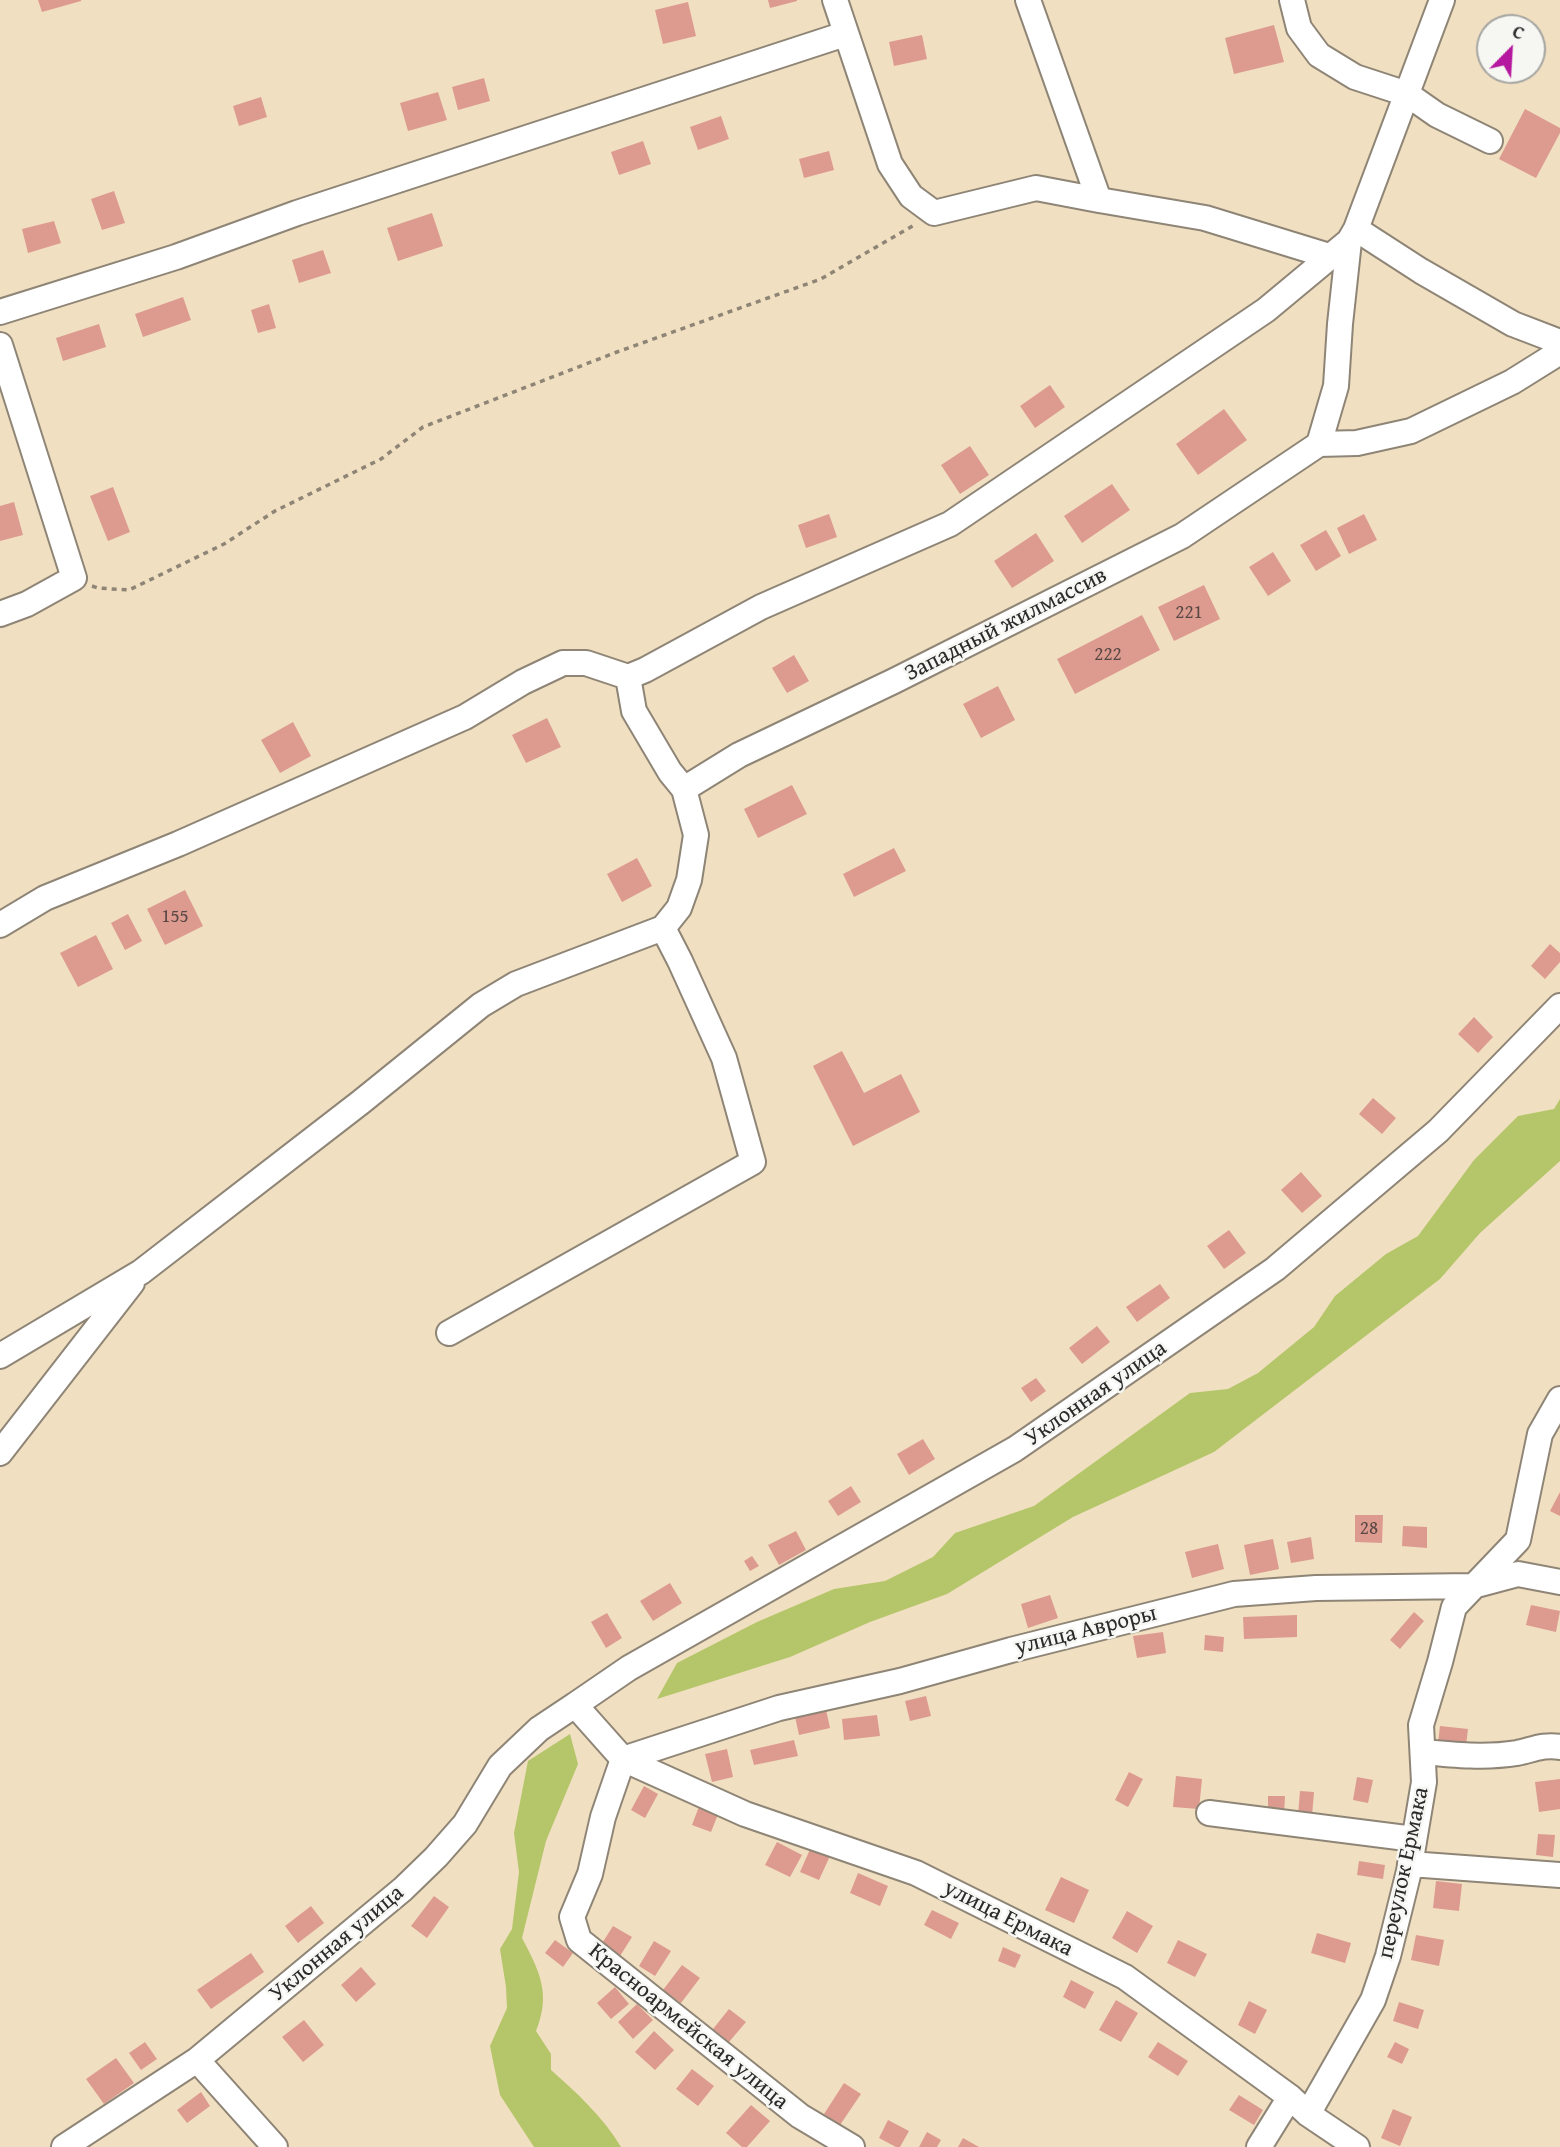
<!DOCTYPE html>
<meta charset="utf-8">
<style>
body{margin:0}
#map{position:relative;width:1560px;height:2147px;overflow:hidden;background:#f1dfc1;font-family:"Gentium Book Plus",serif}
canvas{display:block}
.north{position:absolute;left:1476px;top:14px;width:70px;height:70px;box-sizing:border-box;background:#f6f6f2;border:2px solid #a5a5a2;border-radius:50%;rotate:24deg;font-size:19px;font-weight:700;line-height:28px;text-align:center;color:#2b2b2b}
.north::after{content:'';display:block;margin:auto;width:24px;height:32px;background:#b5179e;clip-path:polygon(50% 0,100% 100%,50% 72%,0 100%)}
</style>
<div id="map">
<canvas width="1560" height="2147"></canvas>
<div class="north">С</div>
</div>
<script>
const c = document.querySelector('canvas').getContext('2d');
c.lineJoin = 'round';
function fill(path, color) { c.fillStyle = color; c.fill(path, 'evenodd'); }
function trace(path, color, width, dash) { c.strokeStyle = color; c.lineWidth = width; c.lineCap = dash ? 'butt' : 'round'; c.setLineDash(dash || []); c.stroke(path); }
function drawText(font, color, halo, rows, align = 'center') {
  c.font = font + ' "Gentium Book Plus",serif'; c.lineWidth = 5; c.setLineDash([]); c.textBaseline = 'middle'; c.strokeStyle = halo; c.fillStyle = color; for (const [text, x, y, turn = 0] of rows) {
    c.save(); c.translate(x, y); c.rotate((+turn || 0) * Math.PI / 180); c.textAlign = isNaN(turn) ? turn : align; if (halo) c.strokeText(text, 0, 0); c.fillText(text, 0, 0); c.restore();
  }
}
const green = new Path2D(`
 M1560,1099V1161L1480,1233L1440,1279L1214,1452L1073,1517L947,1594L870,1622L790,1657L657,1699L677,1663L757,1622L834,1589L885,1581L933,1557L955,1533L1034,1506L1190,1393L1228,1389L1258,1373L1314,1327L1335,1296L1386,1254L1418,1236L1474,1160L1518,1116L1554,1109Z
 M570,1734L578,1764L546,1841L522,1938C540,1972 551,1994 536,2031L551,2054V2070C577,2093 603,2117 621,2147H534L500,2095L490,2046L507,2008L506,1987L500,1949L512,1929L519,1872L514,1833L528,1761Z`);
const building = new Path2D(`
 M38,0H81V1L42,12Z
 M768,0H797V1L770,8Z
 M688,2L696,36L663,44L655,10Z
 M1274,25L1284,62L1234,74L1225,38Z
 M922,35L927,59L894,66L889,42Z
 M484,78L490,101L458,110L452,87Z
 M438,92L447,120L408,131L400,103Z
 M261,97L267,117L239,126L233,106Z
 M1525,109L1560,128V133L1536,178L1499,159Z
 M721,116L729,139L698,150L690,127Z
 M643,141L651,164L619,175L611,152Z
 M829,151L834,170L804,178L799,159Z
 M114,191L125,223L102,230L91,199Z
 M432,213L443,246L398,261L387,228Z
 M54,221L61,243L28,253L22,229Z
 M323,250L331,273L299,283L292,260Z
 M183,297L191,320L143,337L135,314Z
 M269,304L276,328L258,333L251,310Z
 M99,324L106,347L63,361L56,338Z
 M1050,385L1065,407L1035,428L1020,406Z
 M1224,409L1247,440L1198,475L1176,444Z
 M970,446L989,475L960,494L941,465Z
 M1112,484L1130,510L1082,543L1064,516Z
 M113,487L130,532L108,541L90,496Z
 M14,502L23,535L0,541V506Z
 M829,514L837,537L806,548L798,525Z
 M1364,514L1377,540L1349,554L1337,528Z
 M1326,530L1341,556L1316,571L1300,545Z
 M1036,533L1054,561L1012,588L994,561Z
 M1273,552L1291,581L1268,596L1249,567Z
 M1204,585L1220,619L1174,641L1158,607Z
 M1142,615L1160,650L1075,694L1057,659Z
 M794,655L809,681L787,693L772,668Z
 M998,686L1015,720L981,738L963,704Z
 M547,718L561,747L526,763L512,735Z
 M293,722L311,756L280,773L261,740Z
 M792,785L807,814L758,838L744,809Z
 M894,848L906,871L854,897L843,874Z
 M637,858L652,886L622,902L607,874Z
 M185,890L203,926L165,945L147,909Z
 M128,914L142,941L125,950L111,923Z
 M96,935L113,969L78,987L60,953Z
 M1550,944L1560,953V962L1545,979L1531,966Z
 M1474,1017L1493,1037L1478,1053L1458,1034Z
 M842,1051L864,1093L901,1074L920,1112L853,1146L813,1066Z
 M1373,1098L1396,1118L1382,1134L1359,1114Z
 M1301,1172L1322,1196L1302,1213L1281,1190Z
 M1229,1230L1246,1253L1224,1269L1207,1246Z
 M1160,1284L1170,1298L1137,1322L1126,1307Z
 M1097,1326L1110,1342L1082,1364L1069,1348Z
 M1036,1378L1046,1391L1031,1402L1021,1388Z
 M923,1439L935,1459L909,1475L897,1454Z
 M851,1486L861,1502L838,1516L828,1501Z
 M1560,1492V1516L1550,1511Z
 M1355,1515H1383L1382,1543L1355,1542Z
 M1403,1526L1427,1527V1548L1402,1546Z
 M796,1531L806,1550L779,1565L768,1545Z
 M1311,1537L1314,1559L1291,1563L1287,1542Z
 M1273,1539L1279,1569L1250,1575L1244,1545Z
 M1218,1544L1224,1569L1192,1578L1185,1552Z
 M752,1556L759,1566L750,1571L744,1561Z
 M670,1583L682,1603L653,1621L640,1601Z
 M1050,1595L1058,1618L1028,1628L1021,1604Z
 M1531,1605L1560,1611L1556,1632L1526,1625Z
 M1414,1612L1424,1621L1400,1649L1390,1640Z
 M607,1613L622,1638L606,1648L591,1622Z
 M1297,1615V1637L1244,1639L1243,1617Z
 M1163,1632L1166,1653L1137,1658L1133,1636Z
 M1205,1635L1224,1637L1223,1652L1204,1650Z
 M926,1696L931,1716L910,1721L905,1701Z
 M825,1705L830,1728L799,1735L794,1712Z
 M877,1715L880,1736L844,1740L842,1719Z
 M1440,1726L1468,1729L1466,1746L1438,1743Z
 M794,1740L798,1756L754,1765L750,1750Z
 M727,1749L733,1777L712,1782L705,1754Z
 M1129,1772L1143,1779L1128,1807L1115,1800Z
 M1176,1776L1202,1779L1199,1809L1173,1807Z
 M1357,1777L1373,1780L1368,1803L1353,1800Z
 M1560,1779V1809L1539,1812L1535,1782Z
 M644,1786L658,1794L645,1818L631,1810Z
 M1300,1791L1314,1792L1312,1816L1298,1815Z
 M1268,1796H1285L1284,1816L1268,1815Z
 M700,1804L719,1812L711,1832L692,1825Z
 M1538,1834L1555,1835L1553,1857L1536,1855Z
 M777,1842L802,1855L790,1877L765,1865Z
 M811,1847L830,1856L819,1880L800,1872Z
 M1359,1861L1385,1865L1383,1879L1357,1875Z
 M858,1873L888,1886L880,1906L850,1893Z
 M1061,1877L1089,1890L1074,1923L1045,1910Z
 M1436,1881L1462,1884L1459,1911L1433,1908Z
 M434,1896L449,1907L427,1938L411,1926Z
 M311,1906L324,1923L298,1943L285,1926Z
 M932,1910L959,1923L951,1939L924,1925Z
 M1127,1911L1153,1926L1137,1953L1112,1938Z
 M613,1926L632,1937L620,1956L601,1945Z
 M1317,1933L1351,1943L1345,1963L1311,1953Z
 M1416,1935L1444,1940L1439,1966L1411,1960Z
 M555,1940L573,1953L563,1967L545,1953Z
 M1178,1940L1207,1954L1195,1977L1167,1963Z
 M654,1941L671,1951L655,1976L639,1966Z
 M1003,1947L1021,1955L1015,1968L998,1961Z
 M251,1953L264,1972L211,2009L197,1990Z
 M682,1965L700,1978L681,2003L663,1990Z
 M361,1967L376,1984L356,2002L341,1985Z
 M1071,1980L1094,1992L1085,2009L1063,1997Z
 M615,1987L629,2004L611,2019L597,2003Z
 M1116,2000L1138,2013L1121,2042L1099,2030Z
 M1249,2001L1267,2010L1255,2034L1238,2025Z
 M1399,2002L1424,2010L1418,2029L1393,2021Z
 M637,2004L653,2020L633,2039L618,2022Z
 M729,2009L746,2022L729,2042L713,2029Z
 M304,2020L324,2045L303,2062L282,2037Z
 M654,2031L674,2050L655,2070L635,2052Z
 M145,2042L157,2059L141,2070L129,2053Z
 M1158,2042L1188,2061L1178,2076L1148,2057Z
 M1395,2042L1409,2049L1402,2064L1387,2057Z
 M116,2058L134,2083L104,2104L86,2079Z
 M692,2069L714,2086L698,2106L676,2089Z
 M844,2083L861,2094L840,2125L824,2114Z
 M201,2092L210,2106L187,2123L177,2110Z
 M1239,2095L1263,2110L1254,2125L1229,2110Z
 M751,2105L770,2121L747,2147H742L726,2133Z
 M1393,2109L1412,2117L1400,2146L1381,2138Z
 M888,2120L909,2131L900,2147H896L879,2138Z
 M927,2132L941,2140L937,2147H919Z
 M963,2138L979,2147H958Z`);
const path = new Path2D(`
 M92,586L98,588L129,590L224,544L275,511L381,459L423,427L617,352L821,279L916,224`);
const minor = new Path2D(`
 M835,0L890,164L911,196L934,213L1036,188L1099,200
 M1028,0L1099,200L1205,218L1332,257
 M1292,0L1299,28L1319,55L1355,77L1407,94L1437,115L1490,141
 M1356,229L1421,271L1513,324L1560,342
 M1349,241L1340,324L1336,386L1319,444L1357,443L1411,431L1512,382L1560,352
 M0,312L176,257L297,213L845,34
 M0,345L74,578L27,604L0,614
 M628,677L645,670L761,607L950,524L1266,310L1349,241L1356,229L1442,0
 M684,789L739,755L894,681L1182,536L1319,444
 M0,925L45,898L178,844L465,717L523,682L563,663H586L628,677L634,711L670,772L684,789L696,835L689,880L679,908L663,928L516,984L481,1005L361,1102L141,1272L0,1356
 M449,1333L753,1162L724,1058L680,961L663,928
 M0,1453L132,1283
 M575,1705L629,1668L1015,1449L1275,1269L1438,1131L1560,1006
 M1423,1752C1454,1755 1486,1758 1517,1753C1532,1750 1544,1744 1560,1747
 M623,1759L779,1708L900,1681L1011,1650L1234,1594L1316,1588L1473,1586L1518,1574L1560,1582
 M623,1759L603,1817L590,1874L572,1917L579,1940L800,2116L852,2147
 M1209,1813L1414,1839
 M1410,1864L1560,1875
 M197,2060L275,2147
 M1308,2114L1373,2000L1388,1956L1409,1871L1424,1782L1421,1725L1440,1662L1454,1607L1518,1540L1540,1434L1560,1399
 M64,2147L197,2060L403,1889L436,1857L465,1824L500,1766L539,1729L575,1705L623,1759L745,1814L916,1873L1125,1977L1290,2097L1308,2114L1357,2147
 M1259,2147L1290,2097`);
const numberNames = [
 ["221",1189,613],
 ["222",1108,655],
 ["155",175,917],
 ["28",1369,1529]
];
const streetNames = [
 ["Западный жилмассив",1006,625,-27],
 ["Уклонная улица",1096,1394,-35],
 ["улица Авроры",1086,1631,-14],
 ["переулок Ермака",1404,1873,-78],
 ["улица Ермака",1008,1919,27],
 ["Уклонная улица",337,1944,-40],
 ["Красноармейская улица",688,2027,39]
];
fill(green, '#b4c669');
fill(building, '#dd9b90');
trace(minor, '#8e8576', 28);
trace(path, '#8e8576', 3.5, [5, 5]);
trace(minor, '#fff', 24);
drawText('19px', '#584744', null, numberNames);
drawText('23px', '#2b2b2b', '#f6f6f2', streetNames);
</script>
